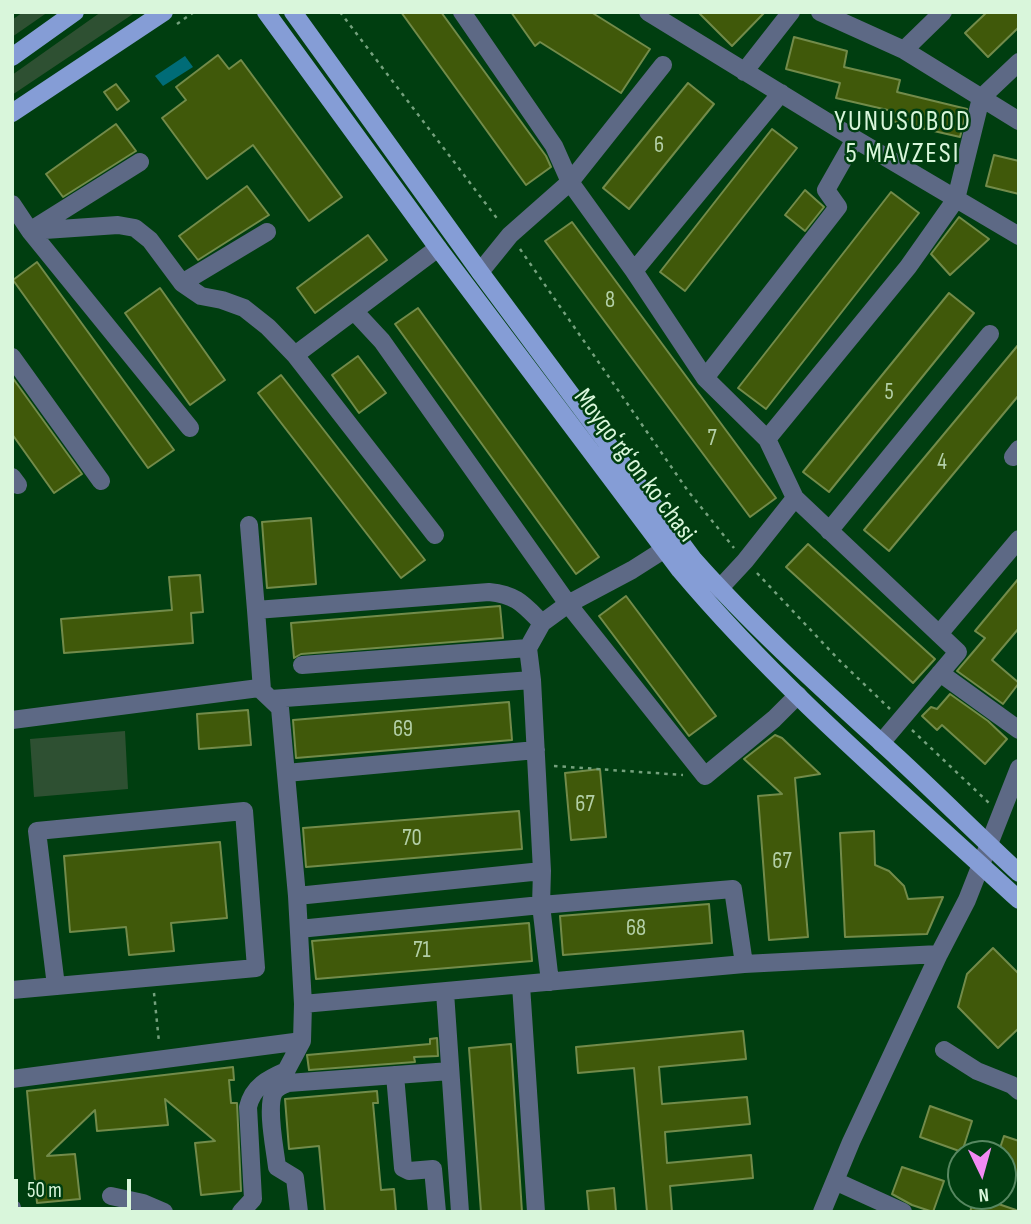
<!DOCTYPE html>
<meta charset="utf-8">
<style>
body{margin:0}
#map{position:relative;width:1031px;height:1224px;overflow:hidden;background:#003e10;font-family:"Sofia Sans Condensed",sans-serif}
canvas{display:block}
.frame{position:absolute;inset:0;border:14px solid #d9f6db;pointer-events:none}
.north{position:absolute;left:947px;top:1140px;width:70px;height:70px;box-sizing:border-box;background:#003e10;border:2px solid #578861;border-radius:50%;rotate:175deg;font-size:19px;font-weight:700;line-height:28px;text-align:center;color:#d9f6db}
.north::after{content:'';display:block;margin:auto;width:24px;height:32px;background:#f28af3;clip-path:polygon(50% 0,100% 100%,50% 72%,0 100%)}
.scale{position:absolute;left:14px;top:1179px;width:117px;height:32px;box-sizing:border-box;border:4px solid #d9f6db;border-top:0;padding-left:9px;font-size:21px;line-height:24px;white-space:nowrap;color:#d9f6db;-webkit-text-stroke:5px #003e10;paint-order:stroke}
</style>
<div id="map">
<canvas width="1031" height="1224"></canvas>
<div class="frame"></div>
<div class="north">N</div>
<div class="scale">50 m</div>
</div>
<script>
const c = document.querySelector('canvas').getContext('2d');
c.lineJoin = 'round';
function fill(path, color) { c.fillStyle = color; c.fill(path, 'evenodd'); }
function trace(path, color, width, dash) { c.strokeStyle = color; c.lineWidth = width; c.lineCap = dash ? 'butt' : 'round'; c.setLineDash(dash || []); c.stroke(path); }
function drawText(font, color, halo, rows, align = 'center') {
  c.font = font + ' "Sofia Sans Condensed",sans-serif'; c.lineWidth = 5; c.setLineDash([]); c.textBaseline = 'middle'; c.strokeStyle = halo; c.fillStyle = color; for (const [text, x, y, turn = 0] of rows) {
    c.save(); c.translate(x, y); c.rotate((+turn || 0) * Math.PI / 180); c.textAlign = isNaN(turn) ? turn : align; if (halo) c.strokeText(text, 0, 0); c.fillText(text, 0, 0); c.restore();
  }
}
const green = new Path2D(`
 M23,12H48L12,37V20Z
 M101,12H136L12,95V75Z
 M125,731L128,789L34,797L30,739Z`);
const water = new Path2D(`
 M185,56L193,67L163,86L155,76Z`);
const building = new Path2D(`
 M401,12H441L546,156L551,167L526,185Z
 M511,12H591L650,49L621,93L540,42L535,46Z
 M698,12H765L732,46Z
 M987,12H1019V27L988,57L965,33Z
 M794,37L847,51L844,67L900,80L897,92L967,109L960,137L890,121L892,111L836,98L840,83L786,69Z
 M218,55L229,69L241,60L342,197L309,221L253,145L207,179L162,118L186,100L176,87Z
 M688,83L714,104L629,209L603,188Z
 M116,84L129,101L117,110L104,92Z
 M116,124L136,151L63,197L46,174Z
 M772,129L797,148L685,291L660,272Z
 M994,155L1019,161V194L986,186Z
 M247,186L269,215L198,260L179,236Z
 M805,190L824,207L805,231L785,215Z
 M891,192L919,213L766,409L738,388Z
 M959,217L989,239L950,275L931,254Z
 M572,222L776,498L750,517L545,241Z
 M368,235L387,260L315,313L297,288Z
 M37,262L174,450L148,468L13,280Z
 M160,288L225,380L190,405L125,313Z
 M949,293L974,313L829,492L803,472Z
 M418,308L599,557L576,574L395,324Z
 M1019,344V395L889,551L864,530Z
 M358,356L386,393L359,413L332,375Z
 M281,375L425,560L401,578L258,393Z
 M12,377L82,474L54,493L12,434Z
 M311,518L316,584L267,588L262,522Z
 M808,544L935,659L913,683L786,567Z
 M200,575L203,612L191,613L193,643L64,653L61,619L172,610L169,577Z
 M1019,578V628L992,660L1019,683L1003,704L957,671L985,638L975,631Z
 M626,596L716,716L689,736L599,616Z
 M500,606L503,638L301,654L294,658L291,623Z
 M950,694L988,721L1007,739L985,764L942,725L937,730L922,716L931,707L937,709Z
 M509,702L512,740L296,758L293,720Z
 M248,710L251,745L199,749L197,714Z
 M775,735L782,738L820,774L795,778L808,937L769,940L758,796L782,794L744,759Z
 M600,769L606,837L571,840L565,773Z
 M519,811L522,849L306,867L303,828Z
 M874,831L875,865L889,871L904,886L908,899L943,897L927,934L845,937L840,833Z
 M220,842L227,918L171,923L174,951L129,955L126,927L70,932L64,856Z
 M709,904L712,943L563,955L560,916Z
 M529,923L532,961L316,979L312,941Z
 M993,948L1019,974V1028L998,1048L958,1007L967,974Z
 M743,1031L746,1059L659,1067L662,1104L747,1097L750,1124L665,1132L667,1163L751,1155L753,1178L670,1186L672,1212H647L634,1068L578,1073L576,1047Z
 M437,1038L438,1056L414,1057L415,1062L309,1070L307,1055L430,1044V1039Z
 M511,1044L522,1212H481L469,1048Z
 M233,1067L234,1080H229L231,1103H237L241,1191L201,1195L195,1143L215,1141L165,1099L168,1125L97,1131L95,1110L47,1156L75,1154L80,1199L37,1203L27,1091Z
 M377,1091L378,1103H373L381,1190L394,1189L396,1212H325L319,1146L289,1149L285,1099Z
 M930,1106L972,1121L962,1152L920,1137Z
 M1004,1136L1019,1141V1176L1003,1170V1154H998Z
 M902,1167L944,1181L933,1212L912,1205L892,1194Z
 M614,1188L616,1212H589L587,1191Z
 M975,1196L1016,1210L1015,1212H970Z`);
const path = new Path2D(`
 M340,12L499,221
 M177,24L194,12
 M520,249L688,491L734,548
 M757,573L839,660L890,709
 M912,730L989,803
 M554,766L683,775
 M154,993L159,1042`);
const minor = new Path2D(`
 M462,12L554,146L570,182L634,271L705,378L767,439L795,498L958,652L881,743
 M648,12L855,139L1019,236
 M820,12L904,50L1019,121
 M904,50L943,12
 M744,72L791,12
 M12,204L30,231L190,428
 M33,229L140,162
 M30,231L118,225L135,228L150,240L182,283L201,296L222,300L244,308L268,327L295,355L435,535
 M634,271L781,93
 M480,272L510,235L570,182L663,65
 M182,283L267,232
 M355,312L382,341L568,604L705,776L774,719L798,695
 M295,355L438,248
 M12,357L101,481
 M705,378L838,207L826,190L855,139
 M767,439L908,267L956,199L981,98L1019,62
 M1013,457L1019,449
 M12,477L18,485
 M249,525L256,610
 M829,531L990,334
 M719,589L745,561L795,498
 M939,634L1019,539
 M302,665L528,648
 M940,673L1019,730
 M262,690L256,610L489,592C517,595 523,604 542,623
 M271,699L532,680
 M12,720L259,688L280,708L297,896L303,1004L302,1041L286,1071C268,1079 253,1086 248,1107L253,1199L241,1212
 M286,773L536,750
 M297,896L542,871
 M299,929L541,905L542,871L532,680L528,648L542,623L568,604L632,570L665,549
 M550,982L541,905L733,889L744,964
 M521,985L536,1212
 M12,990L256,968L244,811L37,831L56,986
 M445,992L460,1212
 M303,1004L744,964L939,954
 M944,1050L977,1071L1012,1085L1019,1091
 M395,1075L403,1168L409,1171L433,1169L437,1212
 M12,1079L302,1041
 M835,1181L903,1212
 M111,1196L143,1203L164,1212
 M12,1208L13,1212
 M299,1212L295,1178L277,1167C275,1149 266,1107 274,1092C277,1087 283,1085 288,1083L450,1071
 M822,1212L851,1142L939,954L967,900L1019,768`);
const major = new Path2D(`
 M266,12L438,248L680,570C781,690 903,793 1019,900
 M293,12L480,272L694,560C757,631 828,694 898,758C939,796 978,835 1019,873
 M12,57L75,12
 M12,113L164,12`);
const numberNames = [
 ["6",659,146],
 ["8",610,301],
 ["5",889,393],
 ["7",712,439],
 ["4",942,463],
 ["69",403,730],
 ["67",585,805],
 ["70",412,839],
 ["67",782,862],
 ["68",636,929],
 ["71",422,951]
];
const streetNames = [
 ["Moyqoʻrgʻon koʻchasi",634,466,53]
];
const neighbourhoodNames = [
 ["YUNUSOBOD",903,123],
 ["5 MAVZESI",903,155]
];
fill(green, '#2e5032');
fill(water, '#006c77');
fill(building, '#40590a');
trace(building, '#728b4a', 2);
trace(path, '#74a17d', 2.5, [3.5, 5]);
trace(minor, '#5d6985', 18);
trace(major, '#859dd6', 18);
drawText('23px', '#b3cfa7', null, numberNames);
drawText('26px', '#d9f6db', '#003e10', streetNames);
c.letterSpacing = '2px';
drawText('28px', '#d9f6db', '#003e10', neighbourhoodNames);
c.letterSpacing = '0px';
</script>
